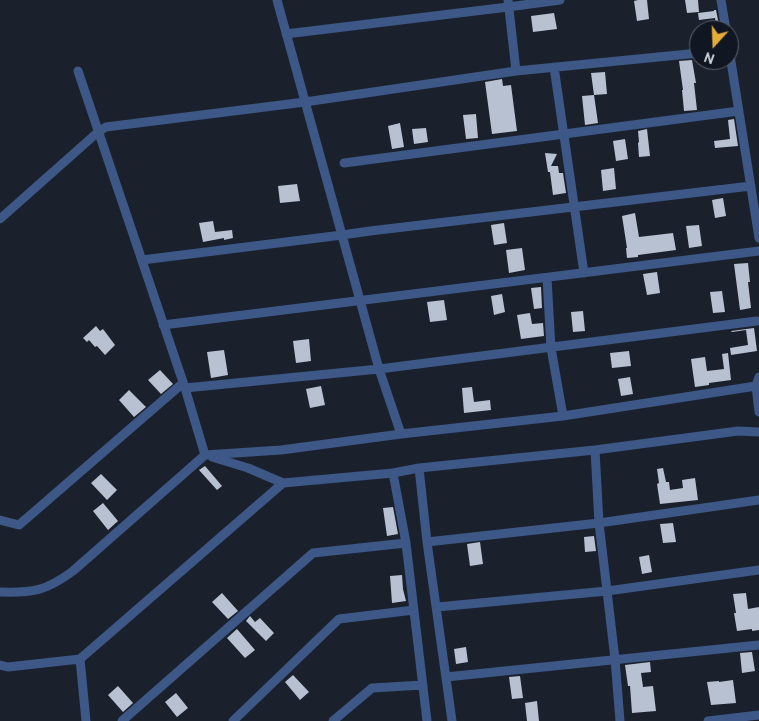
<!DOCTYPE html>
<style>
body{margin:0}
#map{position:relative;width:759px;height:721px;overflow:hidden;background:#1a212c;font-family:Cabin,sans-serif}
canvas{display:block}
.north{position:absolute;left:689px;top:20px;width:50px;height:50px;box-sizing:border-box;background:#111722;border:1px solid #5e636d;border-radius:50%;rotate:200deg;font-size:14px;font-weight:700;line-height:20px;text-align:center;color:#d1d5dd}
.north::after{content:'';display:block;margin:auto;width:18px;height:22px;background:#e5ad36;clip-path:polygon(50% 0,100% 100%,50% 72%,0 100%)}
</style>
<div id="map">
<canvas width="759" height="721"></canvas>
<div class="north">N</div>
</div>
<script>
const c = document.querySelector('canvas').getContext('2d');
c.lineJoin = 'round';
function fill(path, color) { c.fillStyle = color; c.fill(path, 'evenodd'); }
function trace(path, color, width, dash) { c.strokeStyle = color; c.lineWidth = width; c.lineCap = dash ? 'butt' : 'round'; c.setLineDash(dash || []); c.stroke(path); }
const building = new Path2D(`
 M638,0H647L649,19L637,21L634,1Z
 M685,0H698L699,12L687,13Z
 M714,10H716L720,30H717L715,18L699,20L698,13L714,11Z
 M554,13L557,29L533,32L531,16Z
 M692,60L696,83H694L697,110L684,111L682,90H683L679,61Z
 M605,72L607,94L594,95L598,123L585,125L582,96L594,95L591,73Z
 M502,79L503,86L511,85L517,131L492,134L485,82Z
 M476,114L478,138L466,139L463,115Z
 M734,119L738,146L715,148L714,141L730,139L728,120Z
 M400,123L404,147L392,149L388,126Z
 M426,128L428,142L414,144L412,129Z
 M647,129L650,156L639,157L638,143L639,142L638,131Z
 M625,139L628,159L616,161L613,141Z
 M545,153L557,154L551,166H558L559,173H563L566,193L553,195L550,172H548Z
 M614,168L616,189L603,191L601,170Z
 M297,184L300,201L280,203L278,186Z
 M723,198L726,216L715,218L712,200Z
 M635,213L639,237L673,233L676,250L638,255V257L627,258L626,248H627L622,216Z
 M213,221L215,232L232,230L233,238L224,240V238L203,242L199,223Z
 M504,223L507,243L494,245L491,225Z
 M699,225L702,246L689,248L686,226Z
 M522,248L525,270L509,273L506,250Z
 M748,263L750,282H748L751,308L740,310L734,264Z
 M657,272L660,293L647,295L643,274Z
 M541,287L542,308L534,309L531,288Z
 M722,291L725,312L713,313L710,292Z
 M502,294L505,312L494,315L491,296Z
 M444,300L447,320L430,322L427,302Z
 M583,311L585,331L573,332L571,312Z
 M530,313L532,324L543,323L544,336L521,339L517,315Z
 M96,326L100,331L103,329L115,345L105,355L97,346L95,347L89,340L87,342L83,338Z
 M754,328L757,351L731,355L730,348L748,345L746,330L732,332L731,331Z
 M309,339L311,361L296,363L293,341Z
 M224,350L228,375L211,378L207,352Z
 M629,351L631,366L612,368L610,353Z
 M728,353L731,380L709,383V385L695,387L691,359L705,357L707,371L724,369L722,354Z
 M160,370L173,384L161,394L148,380Z
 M630,377L633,394L621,396L618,379Z
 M321,386L325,405L310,408L306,389Z
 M472,387L474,402L490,400L491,410L464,413L462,388Z
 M129,390L146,407L134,417L119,400Z
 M205,466L222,486L217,490L199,470Z
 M663,468L666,482H669L670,490L683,488L682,480L695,478L698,500L660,504L657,484L659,483L657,469Z
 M101,474L117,490L107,500L91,483Z
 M103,503L118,521L108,530L93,511Z
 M393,507L398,534L387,536L383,508Z
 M673,523L676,542L663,543L660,524Z
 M594,536L596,551L585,552L584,537Z
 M480,542L483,564L470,566L467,544Z
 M649,555L652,572L642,574L639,557Z
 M402,575L403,589L406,601L392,603L390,576Z
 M222,593L238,611L228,619L212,602Z
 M746,593L748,609L759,607V630L752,631V629L737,631L734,613H736L733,594Z
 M250,616L255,622L260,618L274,633L266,641L246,621Z
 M237,629L255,650L245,658L227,638Z
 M466,647L468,662L456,664L454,649Z
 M752,652L755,671L742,673L740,653Z
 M650,662L651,672L641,673L643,687L653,686L656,711L632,713L630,686H628L625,665Z
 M293,675L309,692L300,700L285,682Z
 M520,676L523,698L512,699L509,677Z
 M733,680L736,703L711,705L707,682L719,681V682Z
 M118,686L133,703L123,712L108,695Z
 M176,693L188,708L177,717L165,702Z
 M537,701L539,721H527L525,703Z`);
const minor = new Path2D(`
 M277,0L379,369L401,434
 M508,0L516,71
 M721,0L726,30
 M286,34L508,7L560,0
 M729,49L759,238
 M554,67L584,273
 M78,71L185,388L205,455
 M344,163L739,111
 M0,219L98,132L106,127L305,102L516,71L699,53
 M142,260L342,235L370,231L751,186
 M547,278L551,348L563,416
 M163,325L759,251
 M759,377L756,386L759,412
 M185,388L379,369L757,321
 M595,450L599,523L615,659L620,721
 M212,457L248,468L283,483L393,473L419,468L595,450L738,431L759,432
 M419,468L427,542L452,721
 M393,473L406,543L427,721
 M0,520L19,525L183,383
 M427,542L599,523L759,500
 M0,592C33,593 46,591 73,571L205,455L281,450L401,434L563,416L756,386
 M437,607L607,591L759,570
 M80,659L86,721
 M0,665L8,667L80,659L283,483
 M446,677L759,645
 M122,721L313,553L406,543
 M233,721L339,619L414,610
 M333,721L372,688L423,685
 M708,721L759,715`);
fill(building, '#b8c1d1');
trace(minor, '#3d5786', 9);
</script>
